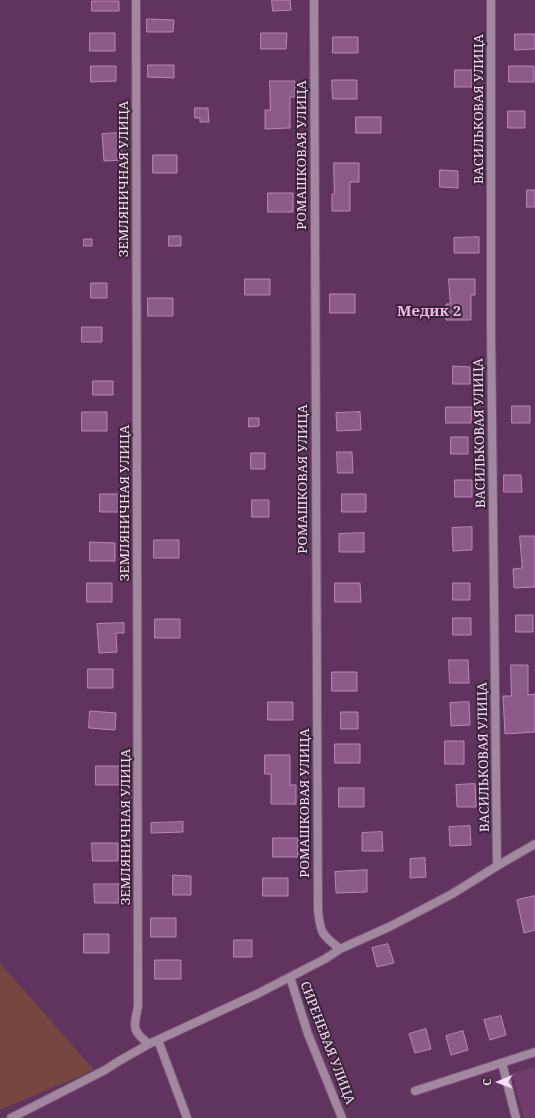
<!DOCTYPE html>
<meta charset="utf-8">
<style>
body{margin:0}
#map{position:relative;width:535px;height:1118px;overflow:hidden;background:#61335f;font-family:"Noto Serif",serif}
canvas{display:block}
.north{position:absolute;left:479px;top:1062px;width:40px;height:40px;-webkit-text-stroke:3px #3a2538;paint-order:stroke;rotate:269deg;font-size:11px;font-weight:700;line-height:16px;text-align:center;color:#f9dcf6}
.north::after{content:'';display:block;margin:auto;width:14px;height:18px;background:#f9dcf6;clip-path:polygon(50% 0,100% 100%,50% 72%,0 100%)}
</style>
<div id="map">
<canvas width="535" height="1118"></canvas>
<div class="north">С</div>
</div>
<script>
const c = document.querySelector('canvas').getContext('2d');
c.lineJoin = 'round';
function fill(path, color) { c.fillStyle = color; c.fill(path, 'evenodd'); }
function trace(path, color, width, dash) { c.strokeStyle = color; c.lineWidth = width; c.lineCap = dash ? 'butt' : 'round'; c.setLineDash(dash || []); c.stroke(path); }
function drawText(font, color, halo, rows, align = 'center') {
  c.font = font + ' "Noto Serif",serif'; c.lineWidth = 4; c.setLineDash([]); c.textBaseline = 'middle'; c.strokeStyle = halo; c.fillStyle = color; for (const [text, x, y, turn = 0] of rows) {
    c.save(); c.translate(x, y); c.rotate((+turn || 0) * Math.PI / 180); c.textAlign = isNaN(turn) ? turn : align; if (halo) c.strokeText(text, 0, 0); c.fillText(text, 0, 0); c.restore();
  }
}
const built = new Path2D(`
 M535,1067V1118H524L512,1073Z`);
const green = new Path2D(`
 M0,963L94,1070L0,1110Z`);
const building = new Path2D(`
 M272,0H290L291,10L273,11Z
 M92,1H119V11H92Z
 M147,19L174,20L173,32H147Z
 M90,33H115V51H90Z
 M261,33H287L286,49H261Z
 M515,34H535V49L515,50Z
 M333,37H358V53H333Z
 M148,65H174V78L148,77Z
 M91,66H116V81L91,82Z
 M509,66H534V82H509Z
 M455,70H472V87H455Z
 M332,80H357V99H333Z
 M270,81H295V97H290V128L265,129V110H270Z
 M195,108H208L209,122H200V118H195Z
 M508,111H525V128H508Z
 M356,117H381V133H356Z
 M120,133L122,160L104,161L102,134Z
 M153,155H177V173H153Z
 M334,163H359V182H350V211H332V194H334Z
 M440,170L458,171V188L440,187Z
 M527,190H535V207H527Z
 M268,193H293V212H268Z
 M169,236H181V246H169Z
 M479,237V253H454V238Z
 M84,239H92V246H84Z
 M245,279H270V295H245Z
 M449,279H475V295H471V320H446V304H450Z
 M91,283H107V298H91Z
 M330,294H355V313H330Z
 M148,298H173V316H148Z
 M82,327H102V342H82Z
 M453,366L470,367V384H453Z
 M93,381H113V395H93Z
 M512,406H530V423H512Z
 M446,407H472L471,423H446Z
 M82,412H107V431H82Z
 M360,412L361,430L337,431L336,413Z
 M249,418H259V426L249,427Z
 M451,437H468V454H451Z
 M337,452H352L353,473H338Z
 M251,453H265V469H251Z
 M504,475H521L522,492H504Z
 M455,480H472V497H455Z
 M100,494H125V512H100Z
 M342,494H366V512H342Z
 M252,500H269V517H252Z
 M472,527V550L453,551L452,528Z
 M364,533V552H339V534Z
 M520,536H535V587L514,588L513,569L522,568Z
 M154,540H179V558H154Z
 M90,542L115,543V561H90Z
 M87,583H112V602H87Z
 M335,583H360L361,602H335Z
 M453,583H470V600H453Z
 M516,615H533V632H516Z
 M453,618H471V635H453Z
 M155,619H180V638H155Z
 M124,623V633H116L117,652L99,653L97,624Z
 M449,660H468L469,683H450Z
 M511,665H528V695L535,694V732L505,734L503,696H511Z
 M88,669H113V688H88Z
 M332,672H357V691H332Z
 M268,702H293V720H268Z
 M469,702L470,725L451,726L450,703Z
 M90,711L116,713L115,730L89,728Z
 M341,712H358V729H341Z
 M445,741H464V764H445Z
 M335,744H360V763H335Z
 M265,755H290V785H296V804H271V774H265Z
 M96,766H122V785H96Z
 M475,784L476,807H457L456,785Z
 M339,788H364V807H339Z
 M183,822V832L151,833V823Z
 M470,826L471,845L450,846L449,827Z
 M382,832L383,851H362V833Z
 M273,838H298V857H273Z
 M92,843H118V861H93Z
 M425,858L426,877L410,878V859Z
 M367,870V892L336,893L335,872Z
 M173,875L191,876V895H173Z
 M263,878H288V896H263Z
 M94,884H119V903H95Z
 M535,896V930L524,933L517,900Z
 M151,918H176V937H151Z
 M84,934H109V953H84Z
 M234,940H252V957H234Z
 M388,944L394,963L377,967L372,948Z
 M155,960H181V979H155Z
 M501,1016L506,1035L490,1040L484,1020Z
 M426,1029L431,1049L415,1053L409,1034Z
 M463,1031L468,1050L451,1055L446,1036Z`);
const street = new Path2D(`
 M136,0L138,1006C134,1027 131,1030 149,1044L257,994L325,959L340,949L391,926L452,894L497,866L535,844
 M314,0L318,910C320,933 322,935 340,949
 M491,0V330L497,866
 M290,977L308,1034L342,1118
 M158,1040L187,1118
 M502,1063L516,1118
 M415,1091L535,1052
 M11,1118L105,1070L119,1061L149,1044`);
const streetNames = [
 ["ВАСИЛЬКОВАЯ УЛИЦА",479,109,-90],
 ["РОМАШКОВАЯ УЛИЦА",302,155,-90],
 ["ЗЕМЛЯНИЧНАЯ УЛИЦА",124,179,-90],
 ["ВАСИЛЬКОВАЯ УЛИЦА",480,433,-91],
 ["РОМАШКОВАЯ УЛИЦА",303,479,-90],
 ["ЗЕМЛЯНИЧНАЯ УЛИЦА",125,503,-90],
 ["ВАСИЛЬКОВАЯ УЛИЦА",484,757,-91],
 ["РОМАШКОВАЯ УЛИЦА",305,803,-90],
 ["ЗЕМЛЯНИЧНАЯ УЛИЦА",126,827,-90],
 ["СИРЕНЕВАЯ УЛИЦА",327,1043,69]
];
const quarterNames = [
 ["Медик 2",429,312]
];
fill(built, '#703d6d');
fill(green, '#754740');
fill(building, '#8c5b88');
trace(building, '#bc87b8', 1);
trace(street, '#7c517a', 10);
trace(street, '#a1889f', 8);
drawText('13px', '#f9dcf6', '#3a2538', streetNames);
drawText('bold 15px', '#eeb7e9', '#3a2538', quarterNames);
</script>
